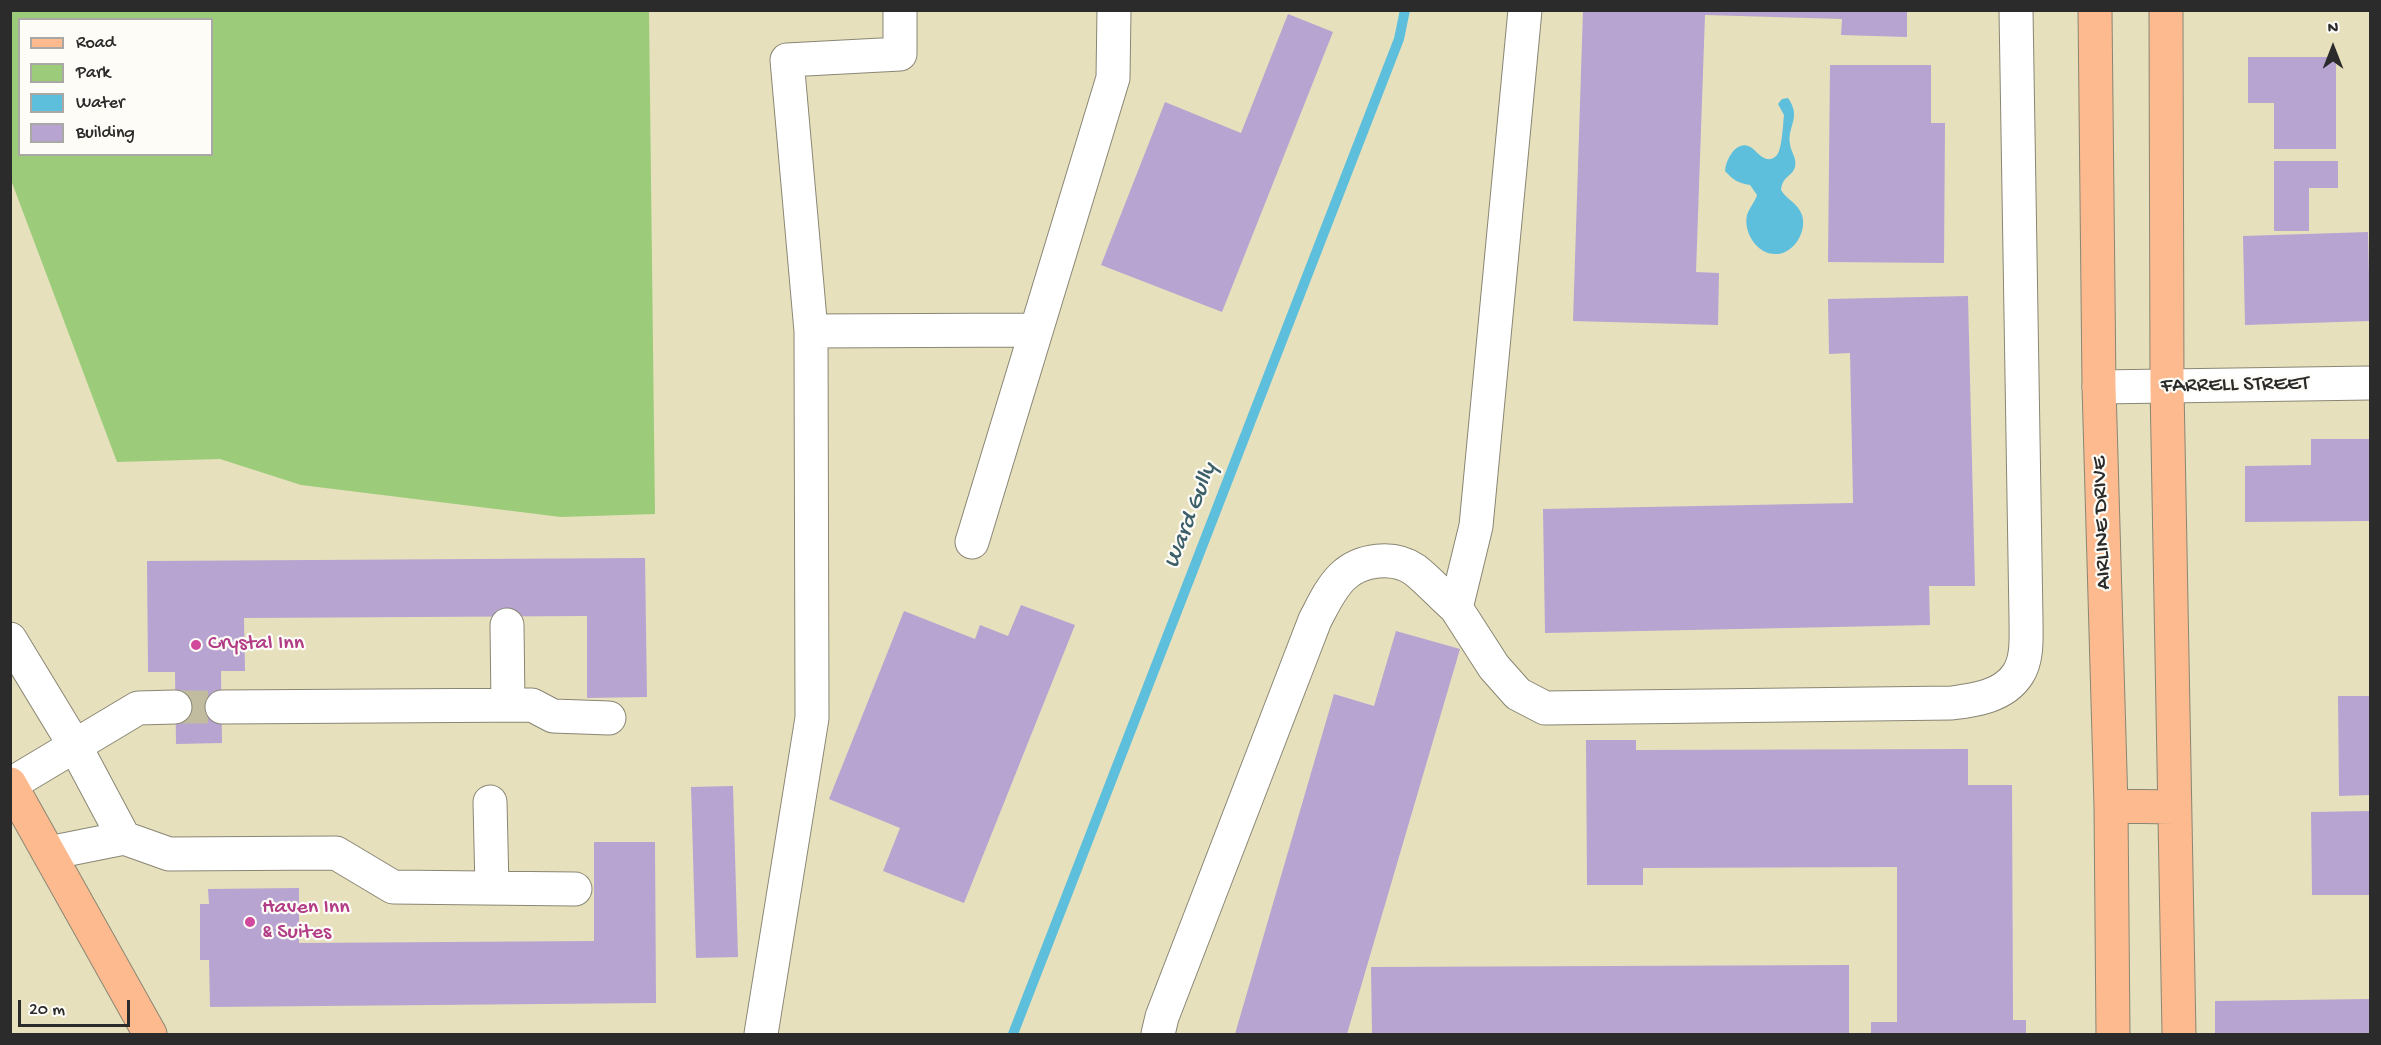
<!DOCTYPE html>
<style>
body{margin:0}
#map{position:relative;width:2381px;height:1045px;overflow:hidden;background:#e7e0bd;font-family:"Gochi Hand",sans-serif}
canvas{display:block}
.frame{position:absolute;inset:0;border:12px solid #2b2b2b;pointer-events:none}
.legend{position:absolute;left:18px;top:18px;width:195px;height:138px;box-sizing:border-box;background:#fdfcf7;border:2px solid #a9a8a5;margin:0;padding:8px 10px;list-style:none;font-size:18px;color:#2b2b2b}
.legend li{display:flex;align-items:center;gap:12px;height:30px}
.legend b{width:30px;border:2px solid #a9a8a5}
.north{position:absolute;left:2303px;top:18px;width:60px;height:60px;-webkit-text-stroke:4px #fdfcf7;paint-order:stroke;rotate:0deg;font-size:16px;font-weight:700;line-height:24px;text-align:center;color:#2b2b2b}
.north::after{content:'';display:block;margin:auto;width:21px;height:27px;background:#2b2b2b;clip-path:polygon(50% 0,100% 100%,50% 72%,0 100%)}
.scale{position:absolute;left:18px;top:1000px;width:112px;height:27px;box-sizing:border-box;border:3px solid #2b2b2b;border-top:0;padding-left:8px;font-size:18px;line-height:21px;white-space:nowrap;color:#2b2b2b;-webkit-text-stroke:4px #fdfcf7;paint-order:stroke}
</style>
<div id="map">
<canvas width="2381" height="1045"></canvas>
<div class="frame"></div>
<ul class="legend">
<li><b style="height:8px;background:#fcba8e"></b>Road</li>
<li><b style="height:16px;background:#9ccc7a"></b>Park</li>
<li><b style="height:16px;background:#5dbfdb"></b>Water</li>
<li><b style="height:16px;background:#b7a4d1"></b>Building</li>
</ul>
<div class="north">N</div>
<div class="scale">20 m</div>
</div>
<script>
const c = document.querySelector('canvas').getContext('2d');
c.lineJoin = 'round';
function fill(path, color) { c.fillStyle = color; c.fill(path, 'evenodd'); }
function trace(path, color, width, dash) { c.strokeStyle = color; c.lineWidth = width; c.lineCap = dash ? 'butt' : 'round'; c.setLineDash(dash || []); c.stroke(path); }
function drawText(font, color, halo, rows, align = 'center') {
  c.font = font + ' "Gochi Hand",sans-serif'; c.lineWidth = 4.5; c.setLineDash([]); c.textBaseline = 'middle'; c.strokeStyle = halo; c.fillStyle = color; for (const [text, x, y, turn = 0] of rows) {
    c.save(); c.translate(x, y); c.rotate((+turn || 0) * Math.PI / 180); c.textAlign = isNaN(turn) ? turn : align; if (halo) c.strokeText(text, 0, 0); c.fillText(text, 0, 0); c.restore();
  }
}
const green = new Path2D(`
 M11,10L649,11L655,514L561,517L301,485L220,459L117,462L11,180ZM20,20H212V154H20Z`);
const water = new Path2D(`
 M1788,98C1802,118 1787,126 1790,144C1791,153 1797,157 1795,167C1792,177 1783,175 1781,190C1787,200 1798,203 1802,215C1807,231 1795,252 1778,254C1758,256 1743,233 1747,215C1749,208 1755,202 1757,195L1750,185C1738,183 1733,180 1725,171C1726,158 1738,138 1752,148C1758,153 1767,165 1776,156C1782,152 1783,124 1784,115L1778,104L1782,99Z`);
const stream = new Path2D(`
 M1013,1034L1399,39L1405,10`);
const building = new Path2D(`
 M1583,10H1907V37L1841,35L1842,19L1705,15L1696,272L1719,273L1718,325L1573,321Z
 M1288,14L1333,32L1222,312L1101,265L1165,102L1241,133Z
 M2248,57H2336V149H2274V103H2248Z
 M1830,65H1931V123H1945L1944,263L1828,262Z
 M2274,161H2338V188H2309V231H2274Z
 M2368,232L2370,321L2245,325L2243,236Z
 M1968,296L1975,586H1929L1930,625L1545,633L1543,509L1853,503L1850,353L1829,354L1828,299Z
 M2311,439H2370V521L2245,522V466L2311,465Z
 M645,558L647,697L587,698V616L244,618L245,671H221L222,743L176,744L175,672H148L147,561Z
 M1021,605L1075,625L964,903L883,871L900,828L829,799L904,611L975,639L980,625L1008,636Z
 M1396,631L1460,649L1347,1034H1235L1334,694L1374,706Z
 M2338,696H2370V795L2339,796Z
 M1586,740H1636V750L1968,749V785H2012L2013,1020H2026V1034H1871V1022H1897V867L1643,868V885H1587Z
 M733,786L738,957L696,958L691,787Z
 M2370,811V895H2312L2311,812Z
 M594,842H655L656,1003L210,1007L209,960H200V904H209L208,889L299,888V943L594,941Z
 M1849,965V1034H1372L1371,967Z
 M2370,999V1034H2215V1001Z`);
const minorTunnel = new Path2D(`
 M175,707H222`);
const minor = new Path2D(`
 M1525,10L1476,526L1456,608L1494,667L1518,694L1545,708L1952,703C1976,700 2004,696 2018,674C2028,659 2026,636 2026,619L2016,10
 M811,331L1036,330
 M2099,387L2370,383
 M972,542L1113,78L1114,10
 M507,625L508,705
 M10,639L75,746L124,838
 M222,707L532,705L553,716L609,718
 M11,784L138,708L175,707
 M490,802L492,888
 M49,853L124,838L169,854L336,853L393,887L575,889
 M761,1034L812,718L811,331L787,60L900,54V10
 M1158,1034L1162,1017L1315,620C1323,605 1330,589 1342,577C1360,559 1394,555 1415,570C1429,581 1442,596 1456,608`);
const major = new Path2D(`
 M2095,10L2099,387L2111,806L2113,1034
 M2166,10L2167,387L2179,1034
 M10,784L150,1034
 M2111,806L2174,807`);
const markers = [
 [196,645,6,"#d1479c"],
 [250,922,6,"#d1479c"]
];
const streetNames = [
 ["FARRELL STREET",2235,386,-1],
 ["AIRLINE DRIVE",2103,523,-92]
];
const hotelNames = [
 ["Crystal Inn",208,645],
 ["Haven Inn",262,909],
 ["& Suites",262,934]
];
const waterNames = [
 ["Ward Gully",1192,516,-69]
];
fill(green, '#9ccc7a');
fill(water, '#5dbfdb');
trace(stream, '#5dbfdb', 10);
fill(building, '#b7a4d1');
trace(minorTunnel, '#c1bca0', 33, [33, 16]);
trace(minor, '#898674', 35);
trace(major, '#898674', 35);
trace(minor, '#fff', 33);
trace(major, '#fcba8e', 33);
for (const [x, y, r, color] of markers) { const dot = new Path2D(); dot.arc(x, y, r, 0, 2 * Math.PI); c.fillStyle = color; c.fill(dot); trace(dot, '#fdfcf7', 2); }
drawText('22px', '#2b2b2b', '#fdfcf7', streetNames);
drawText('22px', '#b23c85', '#fdfcf7', hotelNames, 'left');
drawText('italic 24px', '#3c5f69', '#fdfcf7', waterNames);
</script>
